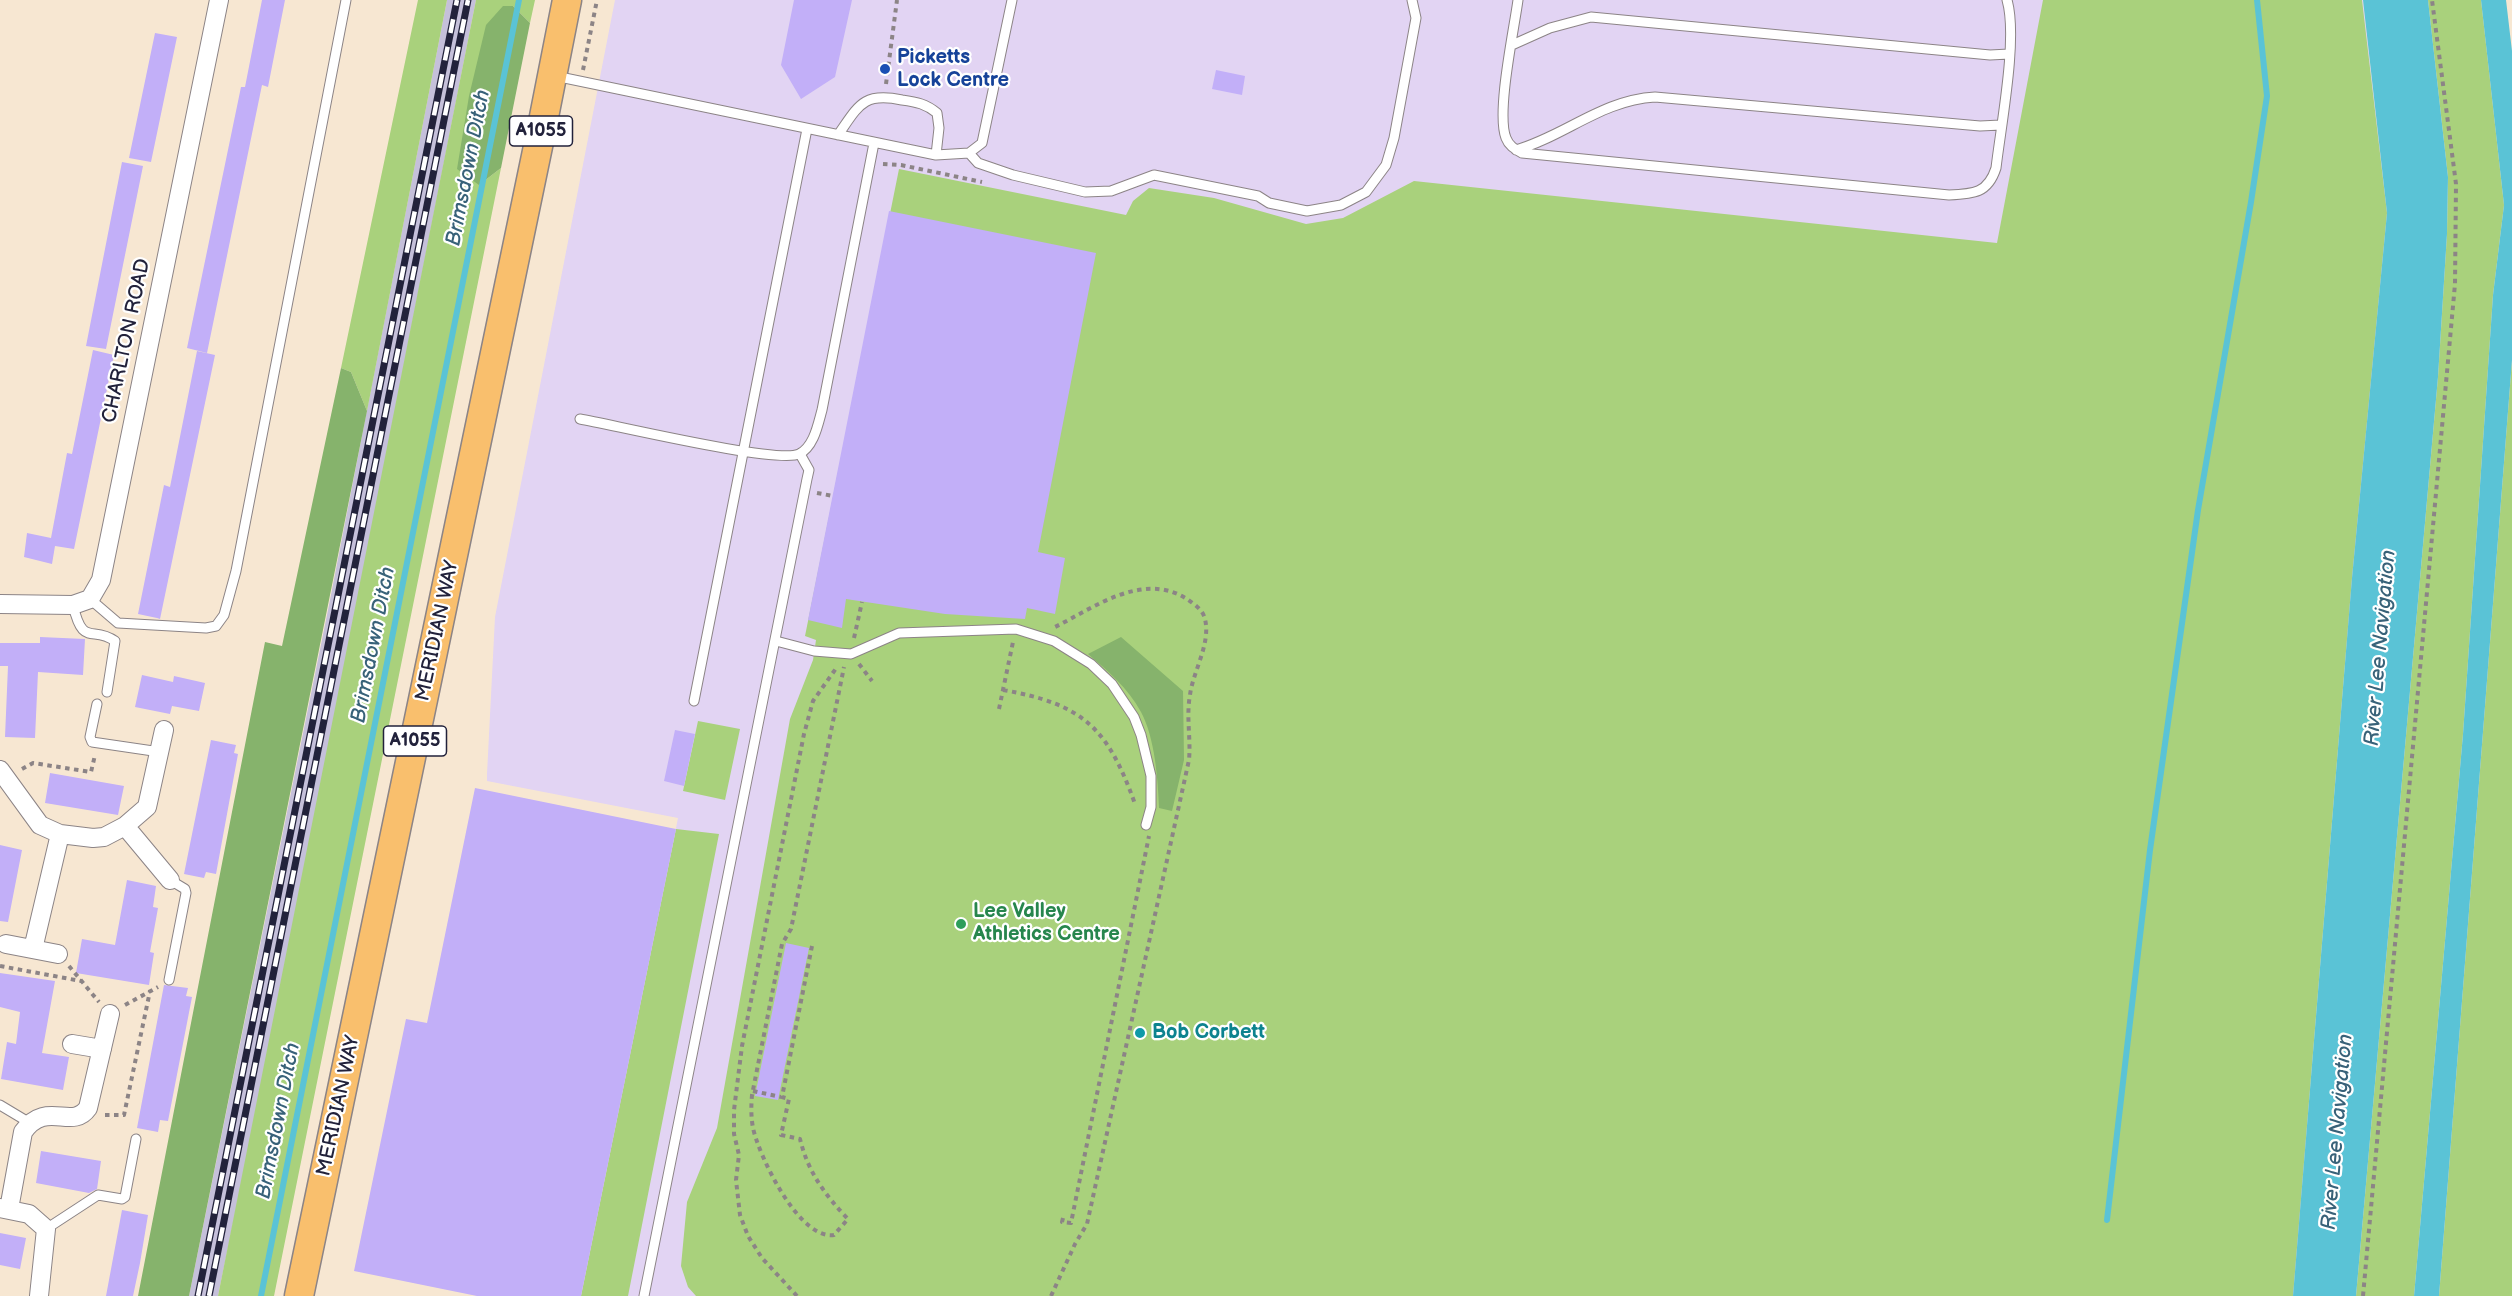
<!DOCTYPE html>
<style>
body{margin:0}
canvas{display:block;background:#f7e7d2}
</style>
<canvas width="2512" height="1296"></canvas>
<script>
const c = document.querySelector('canvas').getContext('2d');
c.lineJoin = 'round';
function fill(path, color) { c.fillStyle = color; c.fill(path, 'evenodd'); }
function trace(path, color, width, dash) { c.strokeStyle = color; c.lineWidth = width; c.lineCap = dash ? 'butt' : 'round'; c.setLineDash(dash || []); c.stroke(path); }
function drawText(font, color, halo, rows, align = 'center') {
  c.font = font + ' "Balsamiq Sans",sans-serif'; c.lineWidth = 4.5; c.setLineDash([]); c.textBaseline = 'middle'; c.strokeStyle = halo; c.fillStyle = color; for (const [text, x, y, turn = 0] of rows) {
    c.save(); c.translate(x, y); c.rotate((+turn || 0) * Math.PI / 180); c.textAlign = isNaN(turn) ? turn : align; if (halo) c.strokeText(text, 0, 0); c.fillText(text, 0, 0); c.restore();
  }
}
const built = new Path2D(`
 M615,0H2363L2387,213L2320,927L2296,1296H581L678,818L487,781V774L495,617Z`);
const industrial = new Path2D(`
 M447,0H476L266,1064L218,1296H189L328,610Z`);
const green = new Path2D(`
 M418,0H447L367,411L351,372L341,368Z
 M476,0H535L530,23L513,6L479,185L501,168L274,1296H218Z
 M2043,0H2362L2387,213L2352,578L2293,1296H696L688,1287L681,1266L687,1202L717,1128L790,719L813,660L816,640L805,636L899,169L1126,215L1133,201L1149,188L1214,198L1306,224L1343,218L1414,181L1997,243Z
 M2428,0H2481L2504,205L2493,295L2463,734L2414,1296H2356L2438,377L2447,234L2448,177Z
 M2512,360V1296H2439Z
 M698,721L740,729L725,800L683,791Z
 M676,829L719,834L628,1296H581Z`);
const forest = new Path2D(`
 M503,6H513L530,23L501,168L479,185L457,169L469,96L486,25Z
 M341,368L351,372L367,411L189,1296H138L265,642L282,646Z
 M1121,637L1183,691L1184,760L1172,811L1159,808C1158,780 1155,738 1141,712C1128,688 1108,671 1088,654Z`);
const water = new Path2D(`
 M2363,0H2428L2448,177L2447,234L2438,377L2356,1296H2293L2352,578L2387,213Z
 M2481,0H2506L2512,51V360L2439,1296H2414L2463,734L2493,295L2504,205Z`);
const stream = new Path2D(`
 M2107,1220L2150,850L2198,510L2251,202L2267,96L2257,0
 M261,1296L519,0`);
const building = new Path2D(`
 M262,0H285L268,87L262,85L207,353L187,348L241,87H245Z
 M794,0H852L835,77L801,99L781,65Z
 M155,33L177,37L151,162L129,158Z
 M1216,70L1245,76L1242,95L1212,89Z
 M122,162L143,166L106,349L86,346Z
 M889,211L1096,253L1038,552L1065,558L1055,614L1027,608L1025,619L945,614L846,599L842,628L808,620Z
 M93,350L114,355L74,549L55,546L52,564L24,557L27,533L51,538L67,453L72,454Z
 M197,351L215,355L160,619L157,618L138,614L164,485L170,487Z
 M40,637L85,639L83,675L38,672L35,738L5,737L8,666H0V643H40Z
 M142,675L173,682L174,676L205,683L199,711L172,706L170,714L135,707Z
 M675,730L695,734L684,786L664,781Z
 M211,740L236,745L234,753L238,754L216,874L206,872L204,878L184,874Z
 M50,773L124,786L118,815L45,803Z
 M475,788L676,829L581,1296H477L354,1271L406,1019L427,1023Z
 M0,845L22,850L8,922L0,921Z
 M127,880L156,886L153,907L158,908L150,952L154,953L149,985L76,973L82,939L115,945Z
 M786,943L809,948L778,1100L755,1096Z
 M0,973L55,981L42,1053L69,1057L63,1090L1,1079L7,1042L16,1044L20,1012L0,1007Z
 M164,985L188,988L186,996L192,997L168,1121L160,1120L158,1132L137,1128Z
 M41,1151L101,1161L97,1189L89,1193L36,1183Z
 M122,1210L148,1215L140,1263L133,1296H106Z
 M0,1233L26,1238L20,1269L0,1265Z`);
const path = new Path2D(`
 M583,70L597,0
 M886,84L897,0
 M883,164L901,165L982,182
 M817,493L833,496
 M854,638L862,602
 M859,664L872,681
 M1003,690C1083,704 1108,728 1135,804
 M999,709L1013,642
 M22,769L33,763L91,772L95,755
 M812,946L782,1097L789,1099L781,1135L800,1139C808,1172 825,1195 848,1219L834,1235C799,1240 759,1156 753,1128C751,1117 751,1107 752,1095L782,944L791,929L844,667
 M0,966L81,981
 M69,966L99,1002
 M125,1005L158,987
 M753,1091L781,1097
 M105,1115H124L150,991
 M1063,1218L1062,1222L1071,1223L1149,836
 M797,1296L762,1258L748,1236L740,1215L736,1180L739,1155L734,1134V1110L742,1046L804,734L813,701L837,667
 M1051,1296L1075,1244L1087,1224L1189,760C1191,738 1186,717 1190,695C1193,671 1211,644 1205,619C1203,610 1194,604 1187,599C1143,571 1095,607 1055,627
 M2363,1296L2455,284L2456,184L2432,0`);
const lane = new Path2D(`
 M1518,0C1514,30 1496,113 1506,138C1509,146 1515,149 1522,153L1949,195C1974,194 1988,193 1996,168C2001,125 2018,38 2007,0
 M1512,45L1550,28L1591,17L1990,55L2009,54
 M555,76L936,155L969,153L982,143L1012,0
 M838,135C859,105 863,92 902,100C917,102 926,104 937,113L939,128L936,155
 M1516,150C1565,136 1602,100 1655,97L1980,126L2001,125
 M969,153L978,163L1013,175L1085,192L1111,191L1154,175L1258,196L1269,203L1307,211L1341,205L1366,192L1386,165L1394,138L1416,18L1412,0
 M580,419C614,425 777,464 799,454C814,447 818,424 822,410L874,143
 M90,599L118,623L206,628L216,626L224,615L236,571L346,0
 M73,605C83,648 92,625 115,641L107,692
 M776,641L814,651L851,654L899,633L1016,629L1054,641L1091,664L1112,684L1134,717L1141,735L1151,776V807L1146,825
 M694,701L807,129
 M97,704L90,737L92,742L160,752
 M169,980L186,893L185,889L170,880
 M0,1105L30,1123
 M46,1229L98,1195L122,1199L125,1197L136,1139
 M644,1296L807,479L809,470L800,454`);
const street = new Path2D(`
 M0,604L73,605L90,599L101,580L219,0
 M0,770L40,825L60,834L93,838L104,837L125,826L147,807L164,730
 M125,826L170,880
 M6,944L58,954
 M33,949L60,834
 M72,1044L102,1049
 M0,1208L29,1214L46,1229L39,1296
 M9,1209L23,1132C46,1099 72,1131 88,1108L110,1014`);
const primary = new Path2D(`
 M299,1296L541,132L567,0`);
const rail = new Path2D(`
 M198,1296L457,0
 M209,1296L468,0`);
const markers = [
 [885,69,6,"#1a4fb4"],
 [961,924,6,"#2e9e5b"],
 [1140,1033,6,"#0f9aa8"]
];
const shields = [
 [541,131,63],
 [415,741,63]
];
const shieldNames = [
 ["A1055",541,131],
 ["A1055",415,741]
];
const transitNames = [
 ["Picketts",897,58],
 ["Lock Centre",897,81]
];
const streetNames = [
 ["CHARLTON ROAD",127,341,-78],
 ["MERIDIAN WAY",438,631,-78],
 ["MERIDIAN WAY",339,1106,-78]
];
const leisureNames = [
 ["Lee Valley",973,912],
 ["Athletics Centre",973,935]
];
const cultureNames = [
 ["Bob Corbett",1152,1033]
];
const waterNames = [
 ["Brimsdown Ditch",469,168,-79],
 ["Brimsdown Ditch",374,645,-79],
 ["River Lee Navigation",2381,648,-85],
 ["Brimsdown Ditch",279,1121,-79],
 ["River Lee Navigation",2338,1132,-85]
];
fill(built, '#e2d4f3');
fill(industrial, '#c5c0da');
fill(green, '#a9d17c');
fill(forest, '#86b36c');
fill(water, '#5ac3d6');
trace(stream, '#5ac3d6', 6);
fill(building, '#c2aff8');
trace(lane, '#8c8486', 11);
trace(street, '#8c8486', 20);
trace(primary, '#8c8486', 31);
trace(path, '#8c8486', 4, [4.5, 4.5]);
trace(lane, '#fff', 9);
trace(street, '#fff', 18);
trace(primary, '#f9bf6d', 28);
trace(rail, '#22223b', 7);
trace(rail, '#fff', 4.5, [14]);
for (const [x, y, r, color] of markers) { const dot = new Path2D(); dot.arc(x, y, r, 0, 2 * Math.PI); c.fillStyle = color; c.fill(dot); trace(dot, '#fff', 2); }
for (const [x, y, w] of shields) { const box = new Path2D(); box.roundRect(x - w / 2, y - 15, w, 30, 4.5); c.fillStyle = '#fff'; c.fill(box); trace(box, '#22223b', 1.5); }
drawText('bold 18px', '#22223b', null, shieldNames);
drawText('bold 20px', '#164399', '#fff', transitNames, 'left');
drawText('20px', '#22223b', '#fff', streetNames);
drawText('bold 20px', '#27864d', '#fff', leisureNames, 'left');
drawText('bold 20px', '#0d838f', '#fff', cultureNames, 'left');
drawText('italic 21px', '#386279', '#fff', waterNames);
</script>
